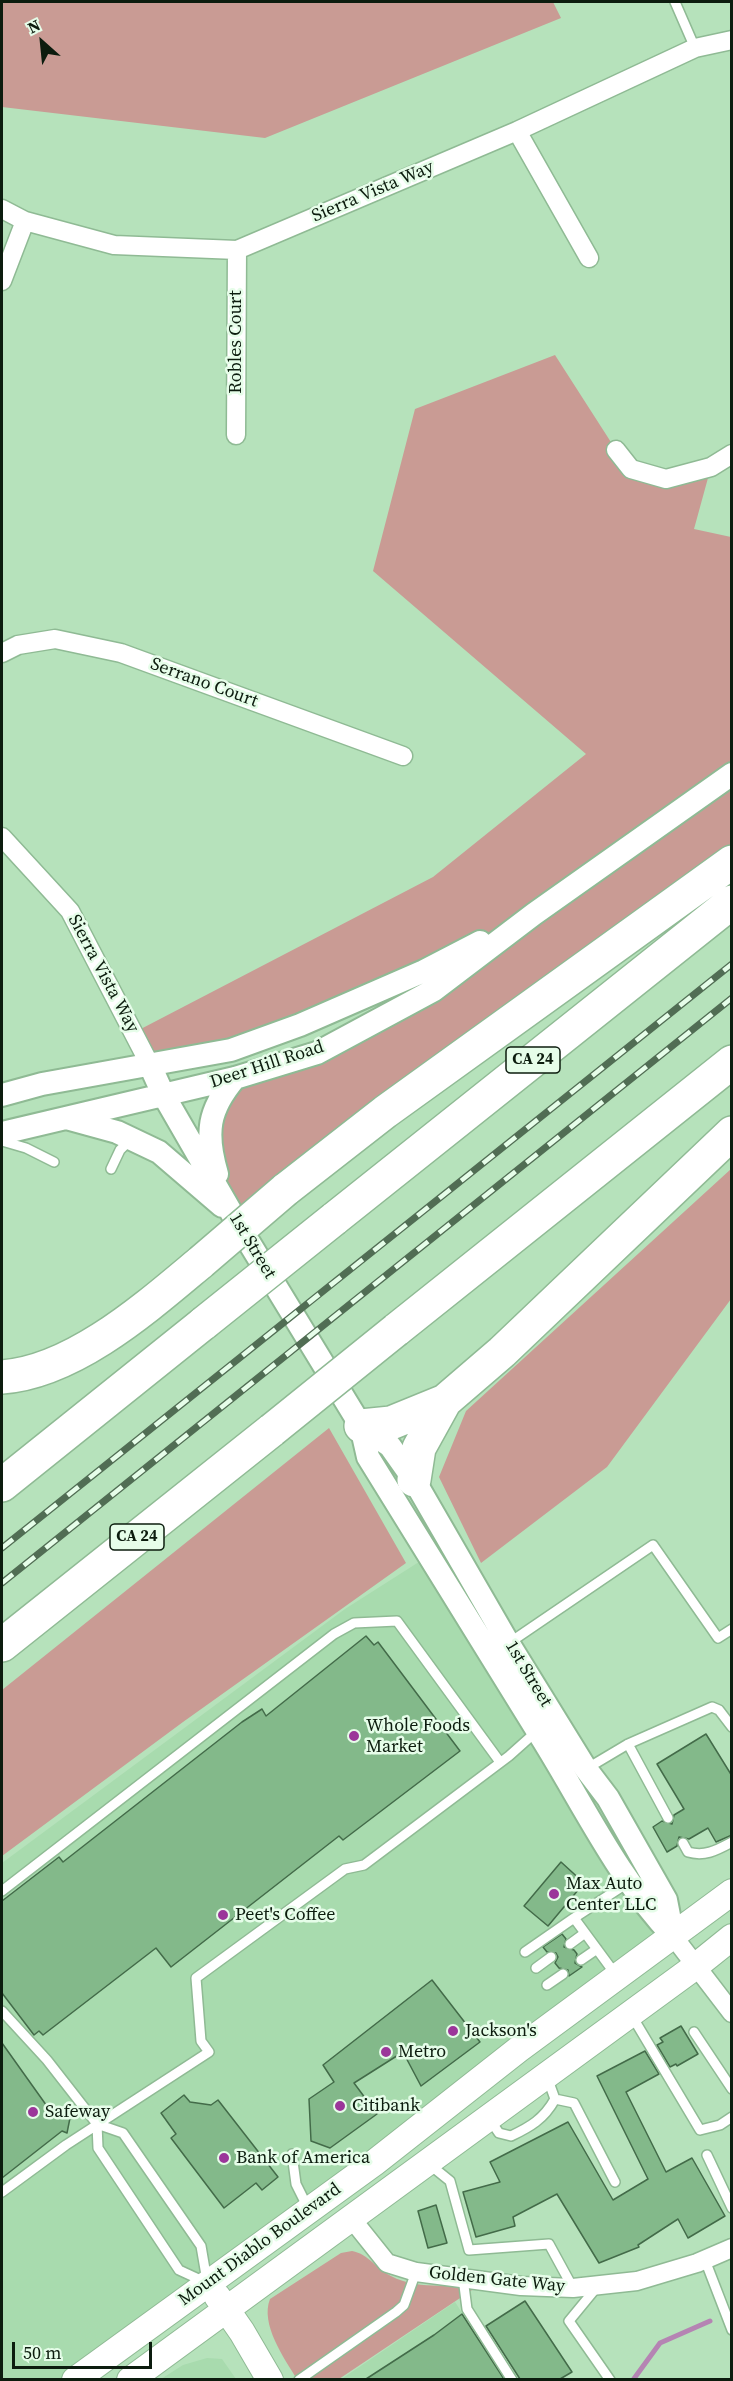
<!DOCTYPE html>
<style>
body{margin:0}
#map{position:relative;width:733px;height:2381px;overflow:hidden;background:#b6e2bb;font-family:"Source Serif 4",serif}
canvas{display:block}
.frame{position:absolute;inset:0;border:3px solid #0c1c0e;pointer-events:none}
.north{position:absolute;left:12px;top:12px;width:60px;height:60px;-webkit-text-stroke:4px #e6fde9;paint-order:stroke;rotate:333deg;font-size:16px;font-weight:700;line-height:24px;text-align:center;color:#0c1c0e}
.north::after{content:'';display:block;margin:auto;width:21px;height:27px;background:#0c1c0e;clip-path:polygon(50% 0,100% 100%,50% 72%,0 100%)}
.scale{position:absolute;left:12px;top:2342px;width:140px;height:27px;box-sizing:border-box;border:3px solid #0c1c0e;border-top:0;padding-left:8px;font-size:18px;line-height:21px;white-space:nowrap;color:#0c1c0e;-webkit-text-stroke:4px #e6fde9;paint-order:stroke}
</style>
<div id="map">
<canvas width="733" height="2381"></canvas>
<div class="frame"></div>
<div class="north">N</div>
<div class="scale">50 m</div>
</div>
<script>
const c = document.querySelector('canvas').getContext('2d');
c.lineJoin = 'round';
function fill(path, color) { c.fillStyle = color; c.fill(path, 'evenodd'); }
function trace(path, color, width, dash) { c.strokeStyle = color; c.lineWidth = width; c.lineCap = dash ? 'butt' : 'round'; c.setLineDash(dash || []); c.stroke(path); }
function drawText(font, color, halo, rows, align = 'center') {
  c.font = font + ' "Source Serif 4",serif'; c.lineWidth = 5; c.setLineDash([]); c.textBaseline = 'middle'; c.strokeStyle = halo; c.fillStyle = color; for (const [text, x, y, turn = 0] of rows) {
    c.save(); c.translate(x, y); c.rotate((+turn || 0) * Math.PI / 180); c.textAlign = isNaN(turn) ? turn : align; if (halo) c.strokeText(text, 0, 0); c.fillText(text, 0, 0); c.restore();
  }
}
const built = new Path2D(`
 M422,1560L663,1950L67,2379H2V1863L345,1609Z
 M455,2302L505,2379L340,2380Z
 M207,2358L222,2359L236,2379H161L183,2365Z`);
const green = new Path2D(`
 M2,2H553L561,18L265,138L2,107Z
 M555,355L616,450L666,479L711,467L694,529L731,537V845L234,1216L224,1199L218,1099L317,1053L530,917L300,1025L149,1063L135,1032L433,877L586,754L373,571L415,409Z
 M731,1169V1299L607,1467L481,1563L439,1477L466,1411Z
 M329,1428L406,1563L183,1722L2,1856V1690Z
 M352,2251C369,2254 376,2269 391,2276C417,2290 452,2285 481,2284L339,2379H297C284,2358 260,2324 270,2299L341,2253Z`);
const stream = new Path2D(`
 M633,2380L660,2343L710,2321`);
const building = new Path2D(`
 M366,1636L374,1645L378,1642L460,1751L343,1840L339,1836L171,1967L156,1948L43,2035L39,2031L34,2035L2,1993V1901L59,1857L63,1862L242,1722L262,1709L266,1716Z
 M706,1734L732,1776V1835L716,1842L708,1828L689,1839L679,1837L677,1846L667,1852L653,1827L662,1821L672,1824L674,1815L684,1809L657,1764Z
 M561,1862L584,1883L548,1926L524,1906Z
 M562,1934L566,1939L564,1947L574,1950L577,1954L575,1963L582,1967L569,1976L568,1970L559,1968L555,1963L558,1957L556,1953L547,1952L543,1947Z
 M432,1980L480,2042L421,2086L403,2052L354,2083L377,2114L330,2148L311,2141L309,2099L334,2082L323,2065Z
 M681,2026L698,2054L677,2066L676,2064L670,2067L657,2045L663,2042L660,2038Z
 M2,2043L49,2109L71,2113L67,2133L62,2131L2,2178Z
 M645,2051L659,2074L626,2092L666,2172L692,2158L725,2216L688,2238L678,2219L638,2245L639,2247L599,2263L557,2194L513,2217L515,2226L476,2237L463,2192L500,2182L490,2162L568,2122L613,2200L648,2179L597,2076Z
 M184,2095L190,2102L211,2105L218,2100L278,2177L262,2190L256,2183L224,2208L171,2138L176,2134L161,2113Z
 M436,2205L447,2243L428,2248L418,2211Z
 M525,2301L572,2372L560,2379H520L486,2326Z
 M462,2314L504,2379H366L434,2335Z`);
const service = new Path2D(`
 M675,2L695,48
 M2,1141L26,1148L54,1162
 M111,1169L120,1150L131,1139
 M509,1643L653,1545L718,1638L732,1629
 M628,1744L668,1818
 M586,1769L628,1744L712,1707L719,1710L732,1727
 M683,1843L688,1852C705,1857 717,1850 732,1842
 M2,1891L334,1634L354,1623L397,1621L500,1762
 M570,1944L585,1933
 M525,1952L574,1918
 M581,1960L597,1949
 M536,1968L551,1957
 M616,1975L574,1918L629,1882
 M547,1985L563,1974
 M2,2011L47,2060L97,2124L123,2133L201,2246L207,2281
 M632,2016L700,2130L720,2125L732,2117
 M694,2032L732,2089
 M555,2099L574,2103L615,2182
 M490,2120L499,2133L511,2136C530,2127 544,2119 555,2099L547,2077
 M97,2124L98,2148L179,2270L205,2282
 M292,2154L296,2184L308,2208
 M707,2155L732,2208
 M429,2164L450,2181L469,2250L549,2244L573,2288
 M2,2192L66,2145L209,2052L201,2041L196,1978L345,1869L364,1865L509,1756L537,1731
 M705,2260L732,2330
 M463,2278L467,2309L512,2380
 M597,2287L569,2321L610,2380
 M299,2380L396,2312L404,2305L416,2272`);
const minor = new Path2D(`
 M517,131L589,258
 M2,209L25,221L114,245L237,250L517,131L695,48L732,40
 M2,281L25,221
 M236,435L237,250
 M616,450L631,469L666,479L711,467L732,454
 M2,653L18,645L55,639L121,653L403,756
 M2,837L70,911L149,1063
 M673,1936L732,2013
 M351,2218L387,2263L416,2272L521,2286L573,2288L637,2281L697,2263L732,2248`);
const tertiary = new Path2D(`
 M149,1063L163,1094L242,1231L361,1426L368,1457C426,1551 484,1645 543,1740C584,1806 619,1880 673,1936
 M2,1095L42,1084L231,1050L300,1025L424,971L480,942
 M66,1118L117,1132L159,1152L222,1206
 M2,1133L235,1078L317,1053L434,990L534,914L732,774
 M217,1174C205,1133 208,1110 235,1078
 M361,1426L390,1446L414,1480L507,1641L586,1769L608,1798L666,1900L673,1936`);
const secondary = new Path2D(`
 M217,2296L242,2332L270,2380
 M75,2380L374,2163L519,2049L732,1892
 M130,2380L696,1966L732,1937`);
const motorway = new Path2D(`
 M285,1190L385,1112L732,862
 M334,1219L732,902
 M396,1330L732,1062
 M2,1377C74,1372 147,1307 201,1262
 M361,1426L391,1423L445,1401
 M414,1480L419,1448L445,1401L502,1352L732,1133
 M2,1485L204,1323
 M2,1645L272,1430`);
const rail = new Path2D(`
 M2,1548L732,964
 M2,1583L732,998`);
const motorwayBridge = new Path2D(`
 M201,1262L285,1190
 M204,1323L334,1219
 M272,1430L396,1330`);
const markers = [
 [354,1736,6,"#9b369a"],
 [554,1894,6,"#9b369a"],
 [223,1915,6,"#9b369a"],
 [453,2031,6,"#9b369a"],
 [386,2052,6,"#9b369a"],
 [340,2106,6,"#9b369a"],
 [33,2112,6,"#9b369a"],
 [224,2158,6,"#9b369a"]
];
const shields = [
 [533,1060,54],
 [137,1537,54]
];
const shieldNames = [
 ["CA 24",533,1060],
 ["CA 24",137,1537]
];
const streetNames = [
 ["Sierra Vista Way",373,192,-23],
 ["Robles Court",236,342,-90],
 ["Serrano Court",204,683,20],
 ["Sierra Vista Way",103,974,62],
 ["Deer Hill Road",267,1065,-18],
 ["1st Street",252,1246,59],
 ["1st Street",528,1674,59],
 ["Mount Diablo Boulevard",260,2245,-36],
 ["Golden Gate Way",497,2280,6]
];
const poiNames = [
 ["Whole Foods",366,1726],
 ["Market",366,1747],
 ["Max Auto",566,1884],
 ["Center LLC",566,1905],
 ["Peet's Coffee",235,1915],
 ["Jackson's",465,2031],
 ["Metro",398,2052],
 ["Citibank",352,2106],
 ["Safeway",45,2112],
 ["Bank of America",236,2158]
];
fill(built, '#a8dbae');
fill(green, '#c99b94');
trace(stream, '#b584b3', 5);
fill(building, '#83b98a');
trace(building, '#436b49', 1.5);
trace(service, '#8fba94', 12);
trace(minor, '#8fba94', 21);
trace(tertiary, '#8fba94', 26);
trace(secondary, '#8fba94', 28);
trace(motorway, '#8fba94', 36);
trace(service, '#fff', 9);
trace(minor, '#fff', 18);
trace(tertiary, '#fff', 22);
trace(secondary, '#fff', 26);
trace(motorway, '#fff', 33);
trace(rail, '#516d54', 7);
trace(rail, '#e6fde9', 4.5, [14]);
trace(motorwayBridge, '#8fba94', 36, []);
trace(motorwayBridge, '#fff', 33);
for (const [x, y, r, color] of markers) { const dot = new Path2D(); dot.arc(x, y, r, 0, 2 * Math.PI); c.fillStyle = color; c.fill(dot); trace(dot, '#e6fde9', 2); }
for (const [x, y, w] of shields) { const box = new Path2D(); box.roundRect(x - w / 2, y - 13, w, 26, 4.5); c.fillStyle = '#e6fde9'; c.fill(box); trace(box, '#0c1c0e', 1.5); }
drawText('bold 16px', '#0c1c0e', null, shieldNames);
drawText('18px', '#0c1c0e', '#e6fde9', streetNames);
drawText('18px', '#0c1c0e', '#e6fde9', poiNames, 'left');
</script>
